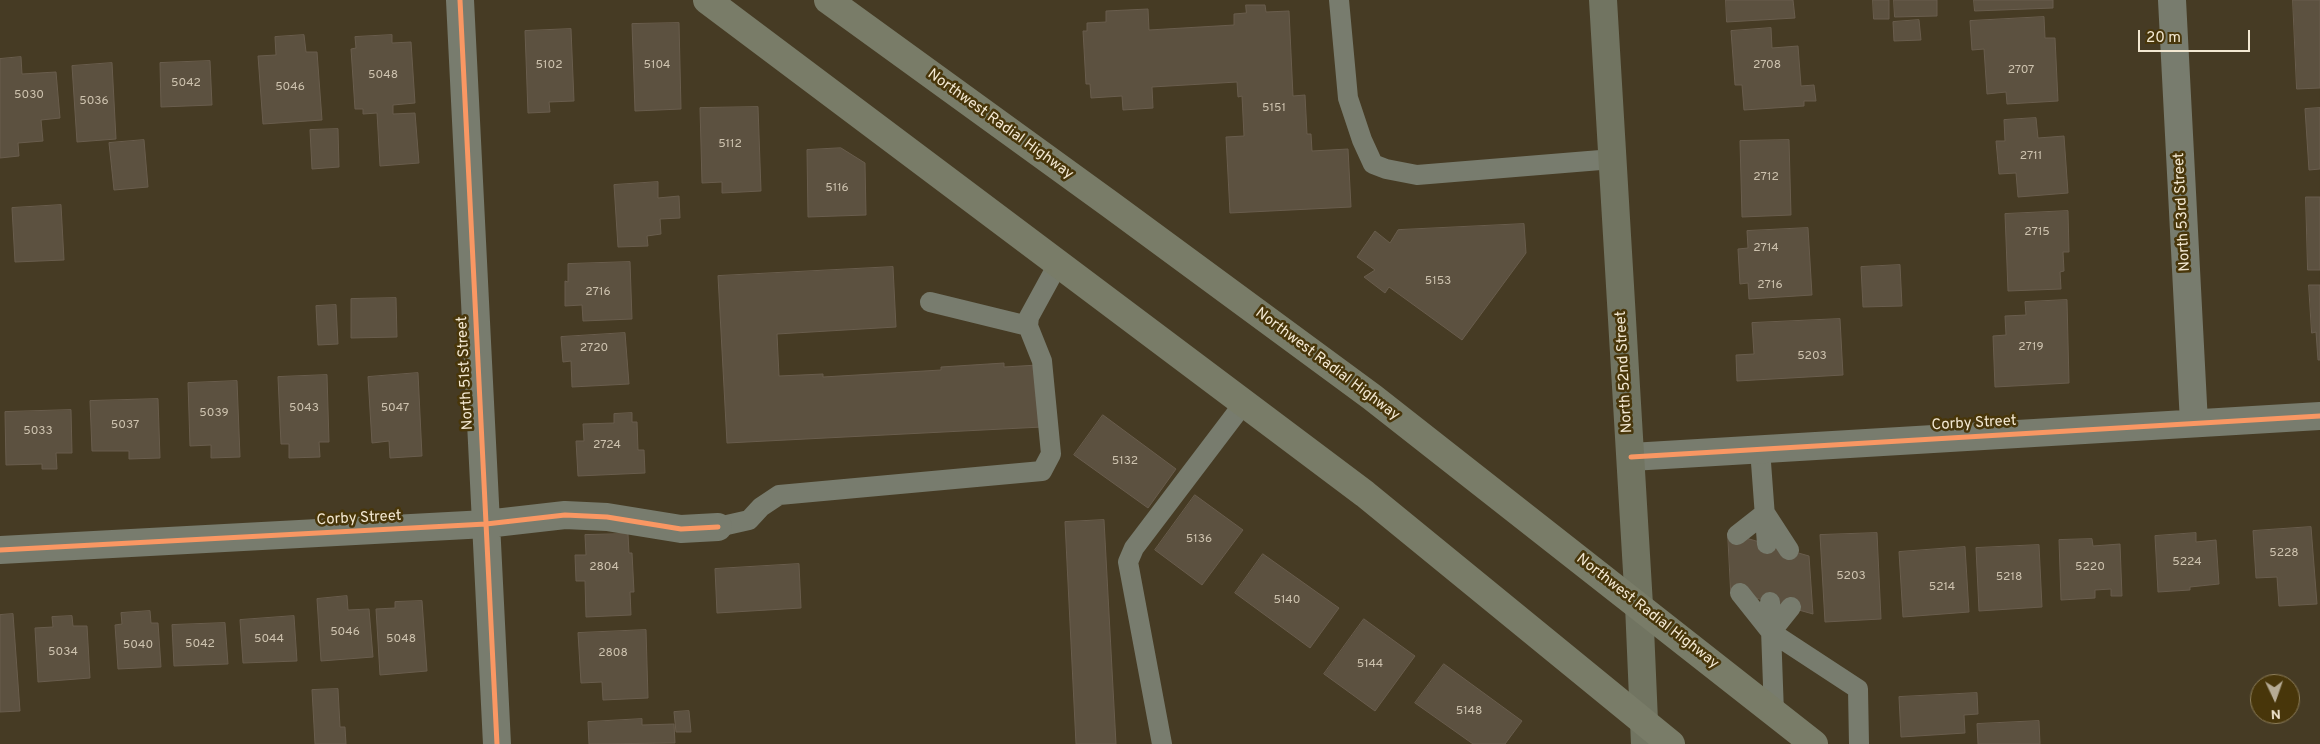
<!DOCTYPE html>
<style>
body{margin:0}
#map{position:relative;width:2320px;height:744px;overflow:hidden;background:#463b24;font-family:Overpass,sans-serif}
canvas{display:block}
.north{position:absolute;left:2250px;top:674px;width:50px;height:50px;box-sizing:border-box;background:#48360a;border:1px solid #8c7d5a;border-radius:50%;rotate:177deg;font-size:14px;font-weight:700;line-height:20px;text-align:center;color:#f3e8d2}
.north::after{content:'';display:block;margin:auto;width:18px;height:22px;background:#b6ab95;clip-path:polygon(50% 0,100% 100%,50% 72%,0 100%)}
.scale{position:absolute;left:2138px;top:30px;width:112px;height:22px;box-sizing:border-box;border:2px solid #f3e8d2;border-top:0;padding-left:6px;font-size:15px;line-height:18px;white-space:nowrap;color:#f3e8d2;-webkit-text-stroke:4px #48360a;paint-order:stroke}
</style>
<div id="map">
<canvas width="2320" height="744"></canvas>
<div class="north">N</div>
<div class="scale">20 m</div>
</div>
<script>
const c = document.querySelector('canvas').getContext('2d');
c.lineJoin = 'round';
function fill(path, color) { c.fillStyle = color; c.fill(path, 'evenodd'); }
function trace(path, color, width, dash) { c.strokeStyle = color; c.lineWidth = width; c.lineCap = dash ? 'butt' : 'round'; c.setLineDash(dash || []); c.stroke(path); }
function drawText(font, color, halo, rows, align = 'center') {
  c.font = font + ' Overpass,sans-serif'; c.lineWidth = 5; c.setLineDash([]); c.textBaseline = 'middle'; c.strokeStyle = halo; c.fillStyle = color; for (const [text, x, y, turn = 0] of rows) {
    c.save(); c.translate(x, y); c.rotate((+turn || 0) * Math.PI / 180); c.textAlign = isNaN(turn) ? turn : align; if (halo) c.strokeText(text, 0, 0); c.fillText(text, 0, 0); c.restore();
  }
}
const building = new Path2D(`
 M1726,0H1793L1795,18L1727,22Z
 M1873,0H1889V19H1874Z
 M1894,0H1937V16L1895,17Z
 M1974,0H2053V8L1975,11Z
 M2293,0H2320V88L2297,89Z
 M1246,5H1265L1266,12L1289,11L1293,96L1305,95L1307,134H1311L1312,151L1348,149L1351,207L1230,213L1226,137L1244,136L1242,96L1238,97L1237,82L1152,87L1153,108L1123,110L1122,96L1091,98L1090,84H1086L1083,31H1087V23L1106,22V11L1148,9L1149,30L1234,25V14L1246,13Z
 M2044,17L2045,38H2055L2058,101L2007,104L2006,92L1987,94L1984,49L1972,50L1970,21Z
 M1919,20L1921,40L1894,41L1893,22Z
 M679,23L681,109L635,111L632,24Z
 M1771,28L1772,48L1798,46L1801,86L1814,85L1816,101H1804V106L1744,110L1742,85H1735L1731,31Z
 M571,29L574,101L549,102L550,112L528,113L525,31Z
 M304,35L306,52H317L322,120L263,124L258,56L276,55L275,37Z
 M392,35V43L411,42L415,103L393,105V114L415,113L419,163L380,166L377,113L363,114V109H355L351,49L356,48L355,37Z
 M21,57L22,74L56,72L60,118L41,120L43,141L18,143L19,156L0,158V59Z
 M210,61L212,105L161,107L160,63Z
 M112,63L116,139L77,142L72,66Z
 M758,107L761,191L722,193V182L702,183L700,108Z
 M2320,108V169L2309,170L2305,109Z
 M2036,118L2038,138L2064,136L2068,193L2018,197L2016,173L1999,174L1996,141H2005L2004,120Z
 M338,129L339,167L312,169L310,130Z
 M144,140L148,187L114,190L109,143Z
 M1789,140L1791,215L1742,217L1740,141Z
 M841,148L865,163L866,215L808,217L807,150Z
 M658,182V198L679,196L680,218L660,219L661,234L647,236L648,246L618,247L614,185Z
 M2306,197H2320V270H2308Z
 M61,205L64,260L15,262L12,208Z
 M2068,211L2069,252H2063L2064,271L2060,272L2061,289L2008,291L2005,214Z
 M1524,224L1526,253L1462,340L1389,287L1385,293L1364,277L1375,270L1357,257L1375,231L1390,243L1398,230Z
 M1808,228L1812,295L1749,299L1748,283L1740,284L1738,249L1748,248L1747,231Z
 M630,262L632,319L583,321L582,305L565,306V281L568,282V264Z
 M1900,265L1902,306L1863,307L1861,267Z
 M893,267L896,327L777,334L779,376L823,374V377L941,370V367L1004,363V367L1038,365L1042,427L727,443L718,276Z
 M2309,285H2320V360H2318L2316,332L2312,333Z
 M396,298L397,337L351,338V299Z
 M2067,300L2069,383L1995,387L1993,336L2006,335L2005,316L2026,315L2025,302Z
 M336,305L338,344L318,345L316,306Z
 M1840,319L1843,375L1737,381L1736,355L1754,354L1752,323Z
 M625,333L629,384L572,387L571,361L563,362L561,337Z
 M418,373L422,456L390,458L389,441L372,443L368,377Z
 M327,375L329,442H319L320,457L289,458V444H281L278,377Z
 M237,381L240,457L211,458V445L190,446L188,383Z
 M158,399L160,458L129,459V451H92L90,401Z
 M71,410L72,453H56L57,469H42V464L6,465L5,412Z
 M632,413V422H637L638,450H644L645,473L578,476L576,441H584L583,424L614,423V414Z
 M1103,415L1176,469L1148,508L1074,455Z
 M1195,495L1243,530L1202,585L1155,550Z
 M1104,520L1116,744H1076L1065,522Z
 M2311,527L2317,604L2279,606L2277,577L2256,578L2253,531Z
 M1728,533L1809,556L1813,614L1731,591Z
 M1877,533L1881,619L1825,622L1820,535Z
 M2196,533V542L2216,540L2219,584L2190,587V590L2158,592L2155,536Z
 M628,534L629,553H632L634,592H630L631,615L586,617L585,581H576L575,555H586L585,535Z
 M2092,539L2093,546L2120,544L2122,596H2111V589L2095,590V598L2061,600L2059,540Z
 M2039,545L2042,607L1979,611L1976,548Z
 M1965,547L1969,612L1903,617L1899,552Z
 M1263,554L1339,608L1310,648L1235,593Z
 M799,564L801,608L717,613L715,569Z
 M347,596L348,610L369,609L373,657L321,661L317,599Z
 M422,601L427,671L380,675L376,609L395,608V602Z
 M150,611L151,623H158L161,667L118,669L115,625L122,624L121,613Z
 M13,614L20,711L0,712V615Z
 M72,616L73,626H87L90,678L38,682L35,628L53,627L52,617Z
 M294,616L297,661L243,663L240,620Z
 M1364,619L1415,656L1375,711L1324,674Z
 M225,623L228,664L174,666L172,625Z
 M646,630L648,698L603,700L602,682L581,683L578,633Z
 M1444,664L1522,721L1505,744H1473L1415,703Z
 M338,689L340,727H345L346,744H315L312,690Z
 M1977,693L1978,714L1964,715L1965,733L1901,737L1899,697Z
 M689,711L691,732H676L674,712Z
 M642,719V725L674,724L675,743L589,744L588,722Z
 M2039,721L2040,744H1978L1977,724Z`);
const lane = new Path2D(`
 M1339,0L1348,98L1362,140L1373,164L1386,169L1417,175L1613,159
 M930,302L1028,326
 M1760,449L1767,544
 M718,527L749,520L761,507L779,495L1042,471L1051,454L1042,361L1028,326L1029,317L1058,264
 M1737,535L1765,513L1789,550
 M1740,593L1771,632L1858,689L1859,744
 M1770,602L1774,713
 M1771,632L1791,607
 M1162,744L1128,562L1134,548L1244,403`);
const street = new Path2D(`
 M460,0L497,744
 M2172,0L2194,423
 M1631,457L2320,416
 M0,550L486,524L565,515L607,517L681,529L718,527`);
const secondary = new Path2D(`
 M1603,0L1639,605L1645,744`);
const primary = new Path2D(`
 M707,0L1365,494L1671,744
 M828,0L1111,205L1372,397L1814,744`);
const cycleway = new Path2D(`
 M460,0L497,744
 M1631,457L2320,416
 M0,550L486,524L565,515L607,517L681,529L718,527`);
const numberNames = [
 ["5102",549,66],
 ["5104",657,66],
 ["2708",1767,66],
 ["2707",2021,71],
 ["5048",383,76],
 ["5042",186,84],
 ["5046",290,88],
 ["5030",29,96],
 ["5036",94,102],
 ["5151",1274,109],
 ["5112",730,145],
 ["2711",2031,157],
 ["2712",1766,178],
 ["5116",837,189],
 ["2715",2037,233],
 ["2714",1766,249],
 ["5153",1438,282],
 ["2716",1770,286],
 ["2716",598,293],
 ["2719",2031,348],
 ["2720",594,349],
 ["5203",1812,357],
 ["5043",304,409],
 ["5047",395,409],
 ["5039",214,414],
 ["5037",125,426],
 ["5033",38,432],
 ["2724",607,446],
 ["5132",1125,462],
 ["5136",1199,540],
 ["5228",2284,554],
 ["5224",2187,563],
 ["2804",604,568],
 ["5220",2090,568],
 ["5203",1851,577],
 ["5218",2009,578],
 ["5214",1942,588],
 ["5140",1287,601],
 ["5046",345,633],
 ["5044",269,640],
 ["5048",401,640],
 ["5042",200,645],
 ["5040",138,646],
 ["5034",63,653],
 ["2808",613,654],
 ["5144",1370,665],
 ["5148",1469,712]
];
const streetNames = [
 ["Northwest Radial Highway",1000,125,36],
 ["North 53rd Street",2183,212,-93],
 ["Northwest Radial Highway",1327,365,37],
 ["North 52nd Street",1625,372,-93],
 ["North 51st Street",466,373,-93],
 ["Corby Street",1974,424,-3],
 ["Corby Street",359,519,-3],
 ["Northwest Radial Highway",1647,612,38]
];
fill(building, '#5c5140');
trace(building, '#695d4d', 1);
trace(lane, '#787c6e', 20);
trace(street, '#787c6e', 28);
trace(secondary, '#717461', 28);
trace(primary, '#797c68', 28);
trace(cycleway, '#f99763', 5);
drawText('12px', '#cdc2ae', null, numberNames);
drawText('15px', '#f3e8d2', '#48360a', streetNames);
</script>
